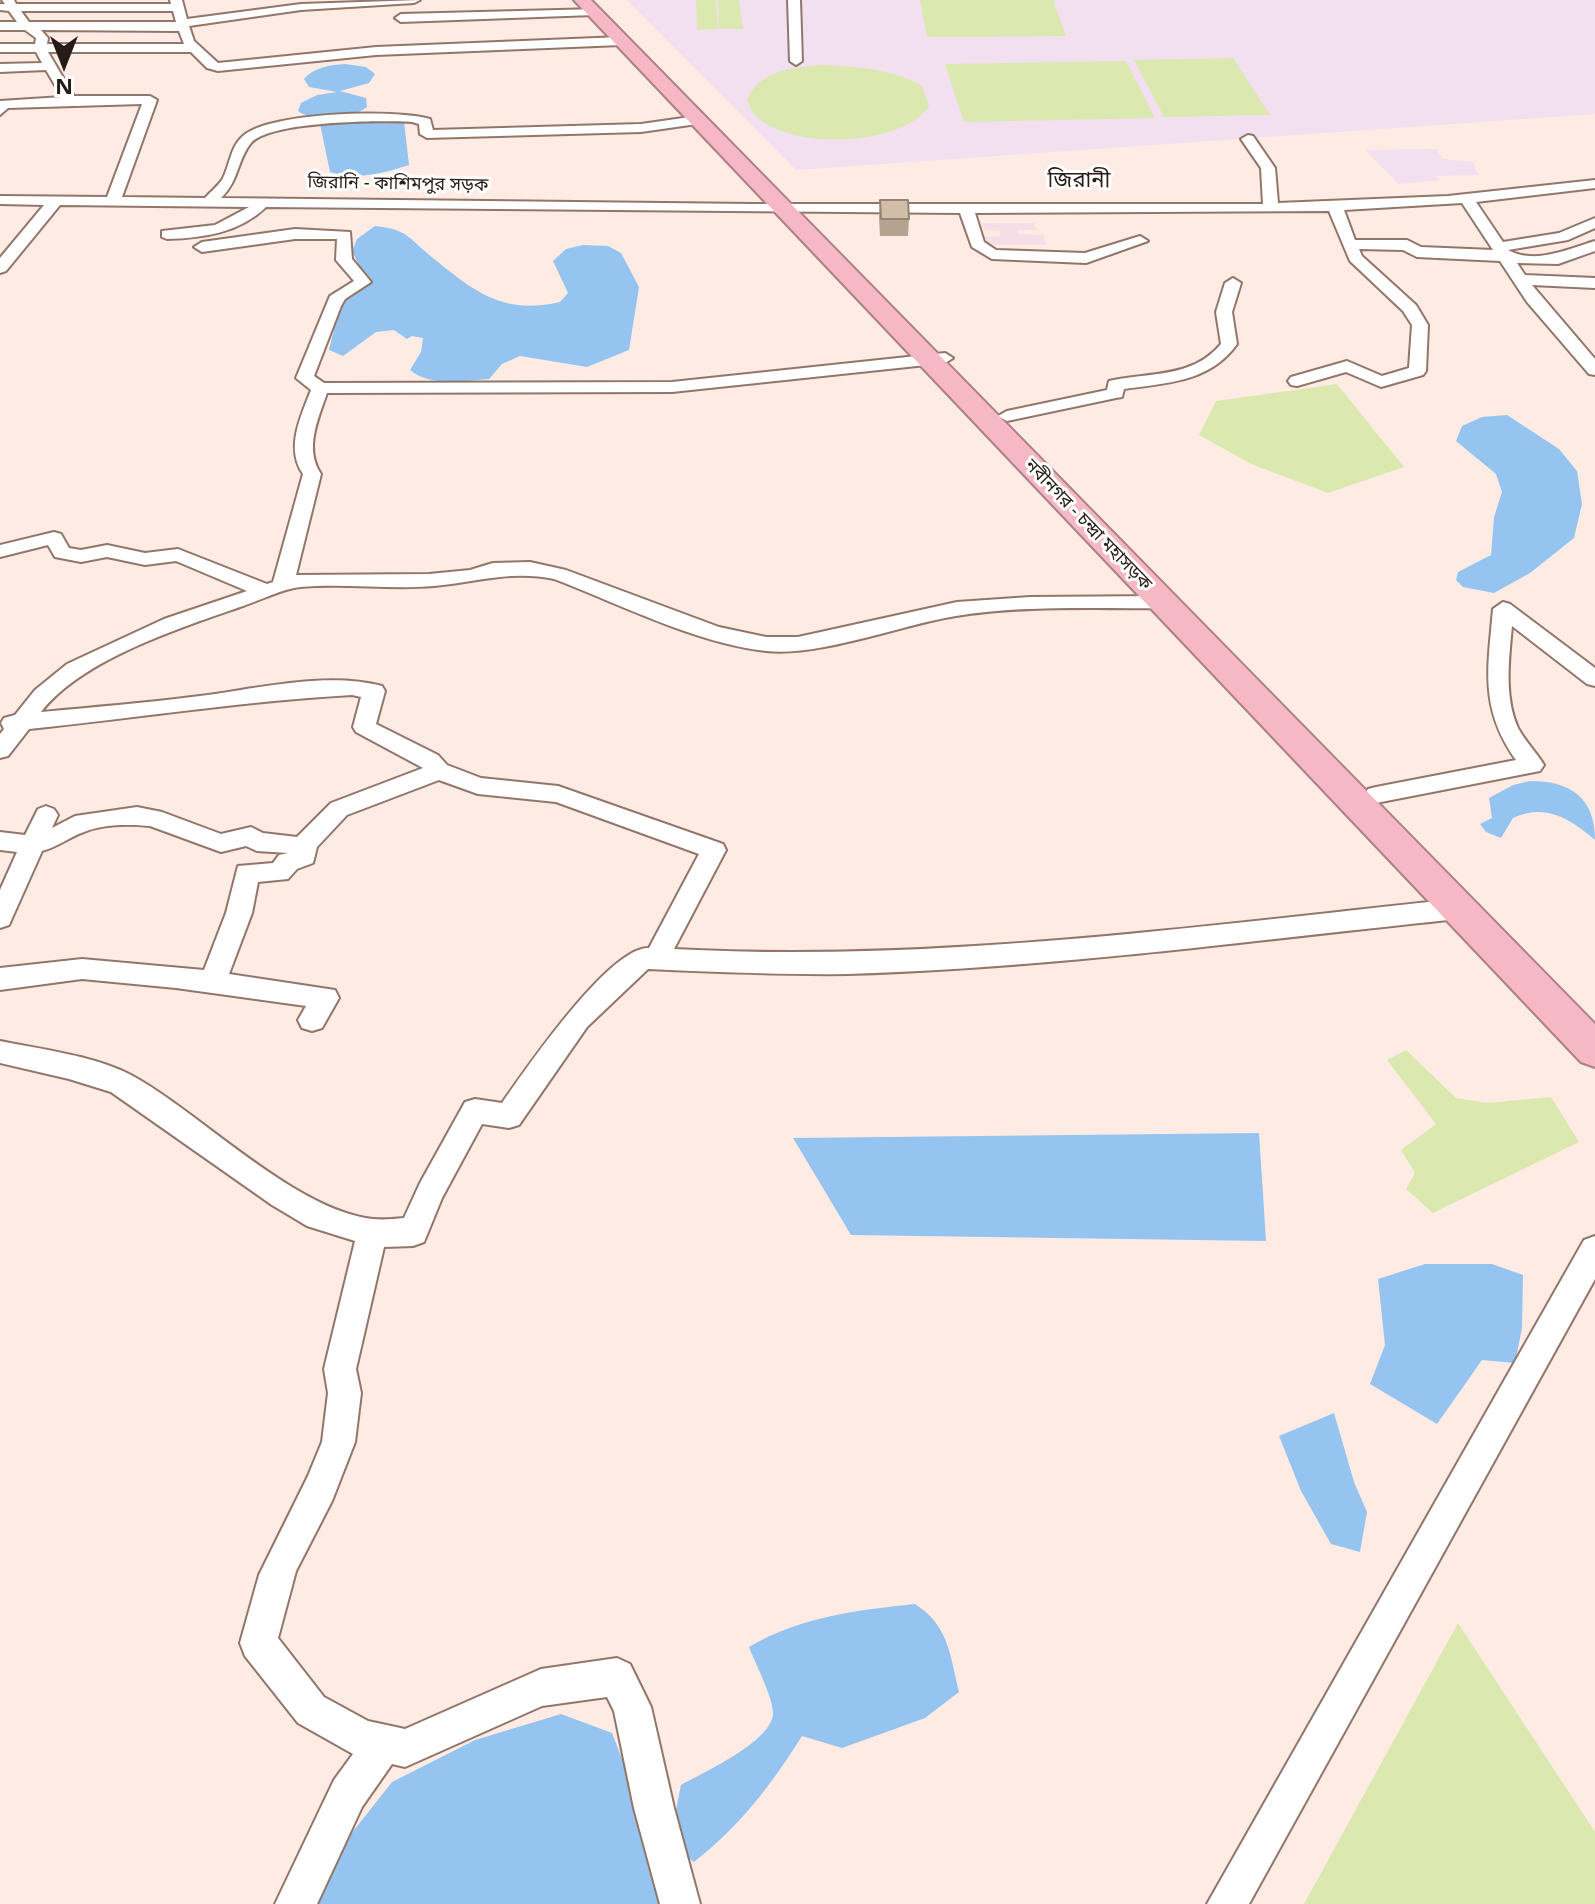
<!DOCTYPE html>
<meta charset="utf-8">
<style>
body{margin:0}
#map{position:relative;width:1595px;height:1904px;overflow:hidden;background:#feebe3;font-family:"Noto Sans",sans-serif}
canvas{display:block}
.north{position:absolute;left:24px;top:24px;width:80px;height:80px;-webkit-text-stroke:6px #fff;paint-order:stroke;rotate:180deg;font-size:22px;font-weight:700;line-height:32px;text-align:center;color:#261b16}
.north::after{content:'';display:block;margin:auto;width:28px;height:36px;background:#261b16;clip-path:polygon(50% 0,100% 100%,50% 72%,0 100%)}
</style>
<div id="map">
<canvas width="1595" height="1904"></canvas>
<div class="north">N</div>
</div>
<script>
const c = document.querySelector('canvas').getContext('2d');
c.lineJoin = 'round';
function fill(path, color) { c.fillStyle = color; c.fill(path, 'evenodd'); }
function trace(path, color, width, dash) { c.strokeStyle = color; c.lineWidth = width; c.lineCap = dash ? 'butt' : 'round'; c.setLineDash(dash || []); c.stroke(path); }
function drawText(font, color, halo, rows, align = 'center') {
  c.font = font + ' "Noto Sans","Noto Sans Bengali",sans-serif'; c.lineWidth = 6; c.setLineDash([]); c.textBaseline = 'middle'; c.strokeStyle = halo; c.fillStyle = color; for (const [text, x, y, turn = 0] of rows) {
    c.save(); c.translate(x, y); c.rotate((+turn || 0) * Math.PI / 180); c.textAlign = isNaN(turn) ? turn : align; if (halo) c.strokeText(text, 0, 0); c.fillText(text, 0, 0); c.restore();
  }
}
const education = new Path2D(`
 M627,0H1595V114L796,170Z
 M1436,149L1443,159L1473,162L1478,175L1435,176L1440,180L1398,184L1366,150Z`);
const medical = new Path2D(`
 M982,223H1034L1037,230H1018L1019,234L1043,235L1046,245H982L980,237L1001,236L999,231L984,230Z`);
const green = new Path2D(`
 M696,0H716L718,29L697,30Z
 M718,0H739L743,29H719Z
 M920,0H1053L1066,36L927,37Z
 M1233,58L1270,115L1164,117L1134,60Z
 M1126,61L1155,118L964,122L945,64Z
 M822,65C858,67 889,68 922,86L929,106C902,147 789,151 755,115C751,111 749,104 747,99C762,69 791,68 822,65Z
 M1337,384L1404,467L1328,493L1251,464L1199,435L1216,401Z
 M1406,1050L1456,1098L1488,1103L1551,1097L1579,1142L1433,1213L1406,1189L1415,1173L1401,1150L1436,1124L1387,1060Z
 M1458,1623L1595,1832V1904H1304Z`);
const water = new Path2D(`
 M345,64L366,67L375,74L369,83L340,91L366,98L367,107C352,119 314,123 298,111L301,103L317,95L337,92L309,87L304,79C314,67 330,65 345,64Z
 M347,121H404L409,165C384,173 355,181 330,172L320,124Z
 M375,226C408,229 409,239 433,258C475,292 503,315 560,302L568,293L553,261L566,249L583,245L608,246L621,253L639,287L629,350L587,367L520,356L502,364L489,379C464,381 430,387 410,370L421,352L423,338L412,336L407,339L394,330L376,332L343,356L329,350L341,300L367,283L352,251L357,239Z
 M1507,415L1559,449L1577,471L1582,504L1574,538L1530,573L1494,593L1463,587L1456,580L1458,572L1491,555L1494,517L1502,492L1496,474L1456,441L1462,426L1482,417Z
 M1530,781C1571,781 1595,798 1595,840C1570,819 1546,803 1513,818L1501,838L1486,832L1480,824L1492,818L1489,798L1513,785Z
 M1259,1133L1266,1241L851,1235L793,1138Z
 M1425,1264H1492L1523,1275L1522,1328L1515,1363L1482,1360L1437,1424L1370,1384L1385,1345L1378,1279Z
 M1334,1413L1354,1482L1367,1512L1360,1552L1331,1544L1301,1491L1279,1436Z
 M915,1604C949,1626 950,1655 959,1692L925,1718L842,1748L802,1736C772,1784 739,1827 694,1862L682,1853L675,1815L681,1785C704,1772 773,1741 773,1713C773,1697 755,1663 749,1647C799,1617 858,1610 915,1604Z
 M561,1714L612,1733L639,1803L665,1904H316L347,1839L392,1782L475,1740Z`);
const minor = new Path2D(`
 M2,0H14L16,4H171L170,0H182L187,19L301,4L420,0L414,3L301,10L189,26L194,41L218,63L376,47L621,37L627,41L621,45L376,55L218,71L207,68L191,52H48L74,96H150L157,100L122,197L205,198C210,192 217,187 222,180C230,166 230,147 243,136C270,112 395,109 430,119L433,130L641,124L697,116L704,120L697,124L641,132L427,138L420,134L419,124L412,122C382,120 270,121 251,143C237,160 239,181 221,198L752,204H1263L1261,168L1241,139L1248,135L1253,136L1275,168L1278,203L1448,196L1595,180V188L1476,202L1503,242L1559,233L1595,218V228L1568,240L1508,250C1535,265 1568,249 1595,241V251L1558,264L1517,263L1525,275L1595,278V288L1532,285L1595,359V375L1589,374L1527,302L1500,261L1417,257L1403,250L1359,249L1362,256L1416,305L1428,325L1426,371L1423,375L1381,387L1346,372L1297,386L1291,385L1288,381L1291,377L1347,361L1382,376L1409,368L1412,325L1403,311L1350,261L1329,211L975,213L984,242L996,250L1085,253L1140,236L1148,241L1086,263L992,259L972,247L960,213L266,207C239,233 203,238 167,239L162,237V231L215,225L249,207L60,205L6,271L0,273V258L44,205L0,204V196L107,197L142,104L8,108L0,115V101L62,97L46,70L0,72V64L42,63L36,52H0V44H35L36,38L25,30H0V22H17L9,11L0,10V4H5ZM21,11H173L176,22H29ZM41,30L179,31L184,44H47L48,38ZM1462,203L1493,250L1421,247L1407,240H1355L1344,210Z
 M788,0H800L802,61L796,65L790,61Z
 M598,9V13L594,15L401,22L395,18L401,14Z
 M295,229L350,232L352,259L371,282L345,299L341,306L314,376L324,383L672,382L945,353L953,358L945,363L672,392L327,393C318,419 304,449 321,474L296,575L429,574L470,570L493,563L530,562L566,570L719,627L766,637H798L957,602L1030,597L1162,596L1172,602L1162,608C1094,609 1023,605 956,616C900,625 820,657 766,651C695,643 620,604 554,579C512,570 476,582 434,586C390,590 345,583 300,587C282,589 261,600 243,606C180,628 82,659 41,712C94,707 147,703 200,696C255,689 327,671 382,686L385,691L376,724L438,755L447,765L481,778L558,786L723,844L726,850L674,949C937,963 1197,926 1458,899L1467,902L1471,909L1467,916L1458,919C1255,940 1052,968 848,974C781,975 714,972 648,969L587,1027L519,1125L509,1128L482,1124L442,1198L424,1242L413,1246L384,1247L356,1369L361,1393L355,1442L332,1501L296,1571L278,1638L324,1697L368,1721L405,1729L541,1669L617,1658L630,1664L651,1707L674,1808L700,1904H660L634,1808L614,1711L607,1697L542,1706L405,1767L392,1764L362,1807L317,1904H275L334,1780L353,1754L298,1723L245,1656L240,1643L259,1575L308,1476L322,1442L328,1393L324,1369L355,1241L307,1226L272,1205L111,1092L69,1079L0,1063V1041C40,1049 95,1056 131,1075C201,1113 294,1210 373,1219C383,1220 394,1219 404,1218L420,1183L465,1102L475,1099L502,1103C525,1070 610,946 649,948L699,854L556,802L478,794L439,780L347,815L317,847L313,863L297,869L288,879L258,882L252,913L229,974L335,990L339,998L322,1028L312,1031L302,1028L298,1020L306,1006L176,988L82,979L0,990V968L82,959L204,970L226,913L238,866L273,863L279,855L288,853L257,851L246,846L221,852L150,826C129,824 103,824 84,832C69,837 58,847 42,851L9,925L0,928V890L17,852L0,850V832L25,835L38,809L46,806L54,809L58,815L52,828L75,816L137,807L162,812L221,834L251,827L263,833L297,837L331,803L423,768L356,732L353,727L361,697L352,695C244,701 136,718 29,729L8,756L0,758V734L4,729L1,723L4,718L15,715L35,690L67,664L164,619L247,591L176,561L145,565L107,557L81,562L55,557L48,545L0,557V545L54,532L61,534L69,548L81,550L107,545L145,553L178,549L267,584L273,582L303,474C285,448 301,416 311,390L296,378L330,296L354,281L336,260L337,239H295L202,252L194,247L202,242Z
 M1233,278L1241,283L1232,312L1237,344C1210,382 1167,383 1124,389L1122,397L1116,398L1007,421L998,416L1007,411L1107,390L1109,381C1148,372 1192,379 1221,344L1216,312L1225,283Z
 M1503,602L1510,604L1595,668V686L1587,684L1512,626C1509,659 1504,697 1518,728C1525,741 1536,752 1544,765L1540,771L1376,803L1368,801L1364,795L1368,789L1376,787L1516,760C1479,708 1488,668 1493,609Z
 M1595,1236V1279L1249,1904H1207L1584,1240Z`);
const highway = new Path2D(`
 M574,0H591L1595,1024V1067L1581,1062Z`);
const wall = new Path2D(`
 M880,200L909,219L908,236H880L879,218Z`);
const building = new Path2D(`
 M880,200H908L909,219H881Z`);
const farStreetnames = [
 ["জিরানি - কাশিমপুর সড়ক",398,184,1],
 ["নবীনগর - চন্দ্রা মহাসড়ক",1088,525,46]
];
const farQuarternames = [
 ["জিরানী",1079,181]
];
fill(education, '#f2dfef');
fill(medical, '#f7dee6');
fill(green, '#dbe9b1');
fill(water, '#94c4ef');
trace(minor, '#92766a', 4);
trace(highway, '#ad8187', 4);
fill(minor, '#fff');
fill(highway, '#f5b8c4');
fill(wall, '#b5a390');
fill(building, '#d2bea7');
trace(building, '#938575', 2);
drawText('18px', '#261b16', '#fff', farStreetnames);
drawText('22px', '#261b16', '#fff', farQuarternames);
</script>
